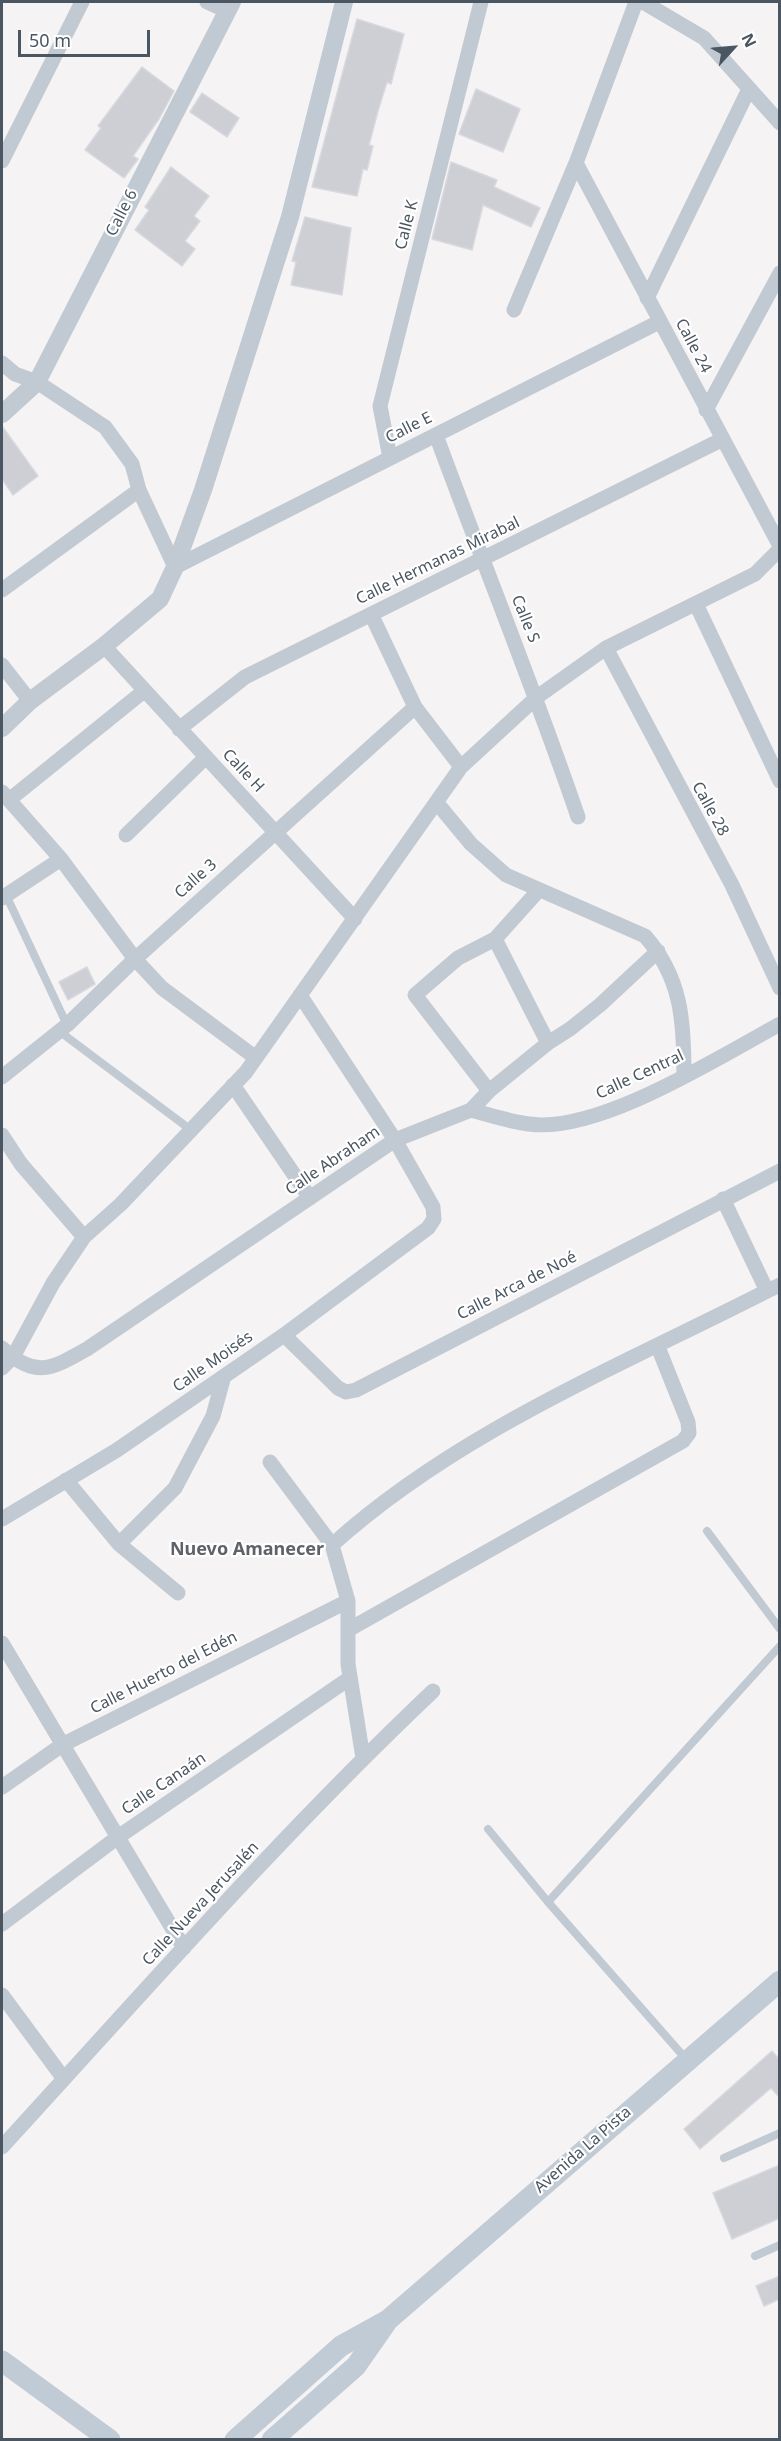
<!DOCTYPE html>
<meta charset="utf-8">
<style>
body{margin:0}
#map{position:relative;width:781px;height:2441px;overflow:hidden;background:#f5f3f3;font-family:"Noto Sans",sans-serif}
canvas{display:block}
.frame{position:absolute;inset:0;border:3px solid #4a5661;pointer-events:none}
.north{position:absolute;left:703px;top:18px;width:60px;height:60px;-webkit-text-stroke:4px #fff;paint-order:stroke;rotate:64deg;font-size:16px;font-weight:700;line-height:24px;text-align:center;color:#4a5661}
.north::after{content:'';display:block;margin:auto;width:21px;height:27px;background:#4a5661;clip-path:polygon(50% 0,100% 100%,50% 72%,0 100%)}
.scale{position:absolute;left:18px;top:30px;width:132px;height:27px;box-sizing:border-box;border:3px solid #4a5661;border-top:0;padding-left:8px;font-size:18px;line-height:21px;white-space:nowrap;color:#4a5661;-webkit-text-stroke:4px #fff;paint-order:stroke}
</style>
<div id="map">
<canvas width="781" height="2441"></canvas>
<div class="frame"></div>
<div class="north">N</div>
<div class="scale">50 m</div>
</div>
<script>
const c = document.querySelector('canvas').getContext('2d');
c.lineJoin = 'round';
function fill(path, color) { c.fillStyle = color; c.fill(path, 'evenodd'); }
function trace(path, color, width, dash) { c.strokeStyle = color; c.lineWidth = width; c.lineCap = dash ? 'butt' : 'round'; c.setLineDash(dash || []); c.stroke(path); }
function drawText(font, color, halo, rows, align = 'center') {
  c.font = font + ' "Noto Sans",sans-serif'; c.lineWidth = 4.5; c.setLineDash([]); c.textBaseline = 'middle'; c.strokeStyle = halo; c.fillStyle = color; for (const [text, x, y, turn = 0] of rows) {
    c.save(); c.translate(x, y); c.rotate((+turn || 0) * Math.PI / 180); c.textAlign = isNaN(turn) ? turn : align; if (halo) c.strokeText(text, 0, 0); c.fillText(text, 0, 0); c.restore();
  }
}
const building = new Path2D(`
 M357,19L404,34L391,84L387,82L378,111L369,145L373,146L367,170L363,169L357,196L312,187Z
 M142,67L174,91L159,119L133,156L138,159L124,178L85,150L101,128L98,126Z
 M476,89L520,109L503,152L459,134Z
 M202,93L239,118L227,137L190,112Z
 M451,162L497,180L494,187L540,208L531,227L483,205L472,250L432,239Z
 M171,167L209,196L194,216L200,221L185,241L195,249L182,266L135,230L149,210L145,207Z
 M305,217L351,228L342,295L291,285L296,262L292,261Z
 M2,426L38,476L13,495L2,479Z
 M87,967L95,984L68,1000L59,982Z
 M772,2051L780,2060V2098L771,2088L700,2149L684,2129Z
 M780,2165V2218L732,2239L713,2193Z
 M780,2276V2299L764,2306L756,2286Z`);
const service = new Path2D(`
 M6,895L67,1025
 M59,1031L191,1130
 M707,1531L780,1629
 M488,1829L548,1902
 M686,2059L548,1902L780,1646
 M724,2158L780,2133
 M755,2256L780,2245`);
const minor = new Path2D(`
 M207,2L227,11
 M643,2L704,38L780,123
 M2,161L82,2
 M576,163L780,546
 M647,298L749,89
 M514,310L576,163L636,2
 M2,363L15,374L37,382L105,427L132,464L139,490L175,567L659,322
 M706,410L780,273
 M436,435C483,563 534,688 578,817
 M390,458L380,406L481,2
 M2,590L139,490
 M696,604L780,781
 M371,614L415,707L461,767
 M104,646L355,919
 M606,648L732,885L780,988
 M2,665L30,701
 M179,729L245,677L721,440
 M2,792L61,859L135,959L162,988L256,1058
 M9,800L144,691
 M437,803L471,844L506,875L645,936C682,978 684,1022 684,1075
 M126,835L206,757
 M2,898L61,859
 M495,939L548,1043
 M2,1077L67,1025L135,959L415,707
 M233,1085L310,1198
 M489,1091L415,995L458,958L495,939L538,891
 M471,1110C490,1115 510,1122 529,1124C598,1134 719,1057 780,1024
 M2,1135L21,1164L84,1237
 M723,1199L767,1291L780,1285
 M284,1335L338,1388L346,1392L356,1390L780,1171
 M2,1348C36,1378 50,1370 87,1349L395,1140L471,1110L489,1091L548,1043L570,1029L600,1005L658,951
 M2,1368L13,1357L53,1283L84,1237L121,1204L246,1072L461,767L537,697L606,648L755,574L780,549
 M270,1462L332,1545L348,1601V1664L363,1758
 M66,1480L119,1544L178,1593
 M2,1519L117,1450L284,1335L428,1228L434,1219L433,1207L395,1140L300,995
 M119,1544L175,1488L213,1416L224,1376
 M332,1545C457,1432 618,1367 767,1291
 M348,1630L683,1441L689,1433L688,1422L658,1347
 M2,1643L184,1948
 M2,1787L62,1745L348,1601
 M2,1924L118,1837L350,1678
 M2,1995L64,2079
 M2,2147C143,1993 281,1835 433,1691`);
const tertiary = new Path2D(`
 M2,414L37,382L232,2
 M2,728L30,701L104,646L160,599L175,567L203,490L290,217L344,2`);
const secondary = new Path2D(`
 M2,2361L110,2440
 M235,2440L341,2346L388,2320L780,1981
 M272,2440L356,2366L386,2323`);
const streetNames = [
 ["Calle 6",122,213,-63],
 ["Calle K",407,225,-76],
 ["Calle 24",693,346,62],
 ["Calle E",409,428,-27],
 ["Calle Hermanas Mirabal",438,561,-26],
 ["Calle S",525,619,68],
 ["Calle H",243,771,47],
 ["Calle 28",710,809,61],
 ["Calle 3",196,879,-42],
 ["Calle Central",640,1075,-25],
 ["Calle Abraham",333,1161,-34],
 ["Calle Arca de Noé",517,1286,-27],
 ["Calle Moisés",213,1362,-35],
 ["Calle Huerto del Edén",164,1673,-27],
 ["Calle Canaán",164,1784,-34],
 ["Calle Nueva Jerusalén",201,1904,-47],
 ["Avenida La Pista",583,2150,-41]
];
const neighbourhoodNames = [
 ["Nuevo Amanecer",247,1550]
];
fill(building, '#cdcfd5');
trace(building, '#d7d9de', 1.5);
trace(service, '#c1cad2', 8);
trace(minor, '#c1cad2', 15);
trace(tertiary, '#c1cad2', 18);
trace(secondary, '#c1cbd6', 21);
drawText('16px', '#4a5661', '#fff', streetNames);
drawText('bold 18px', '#5f6368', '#fff', neighbourhoodNames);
</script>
